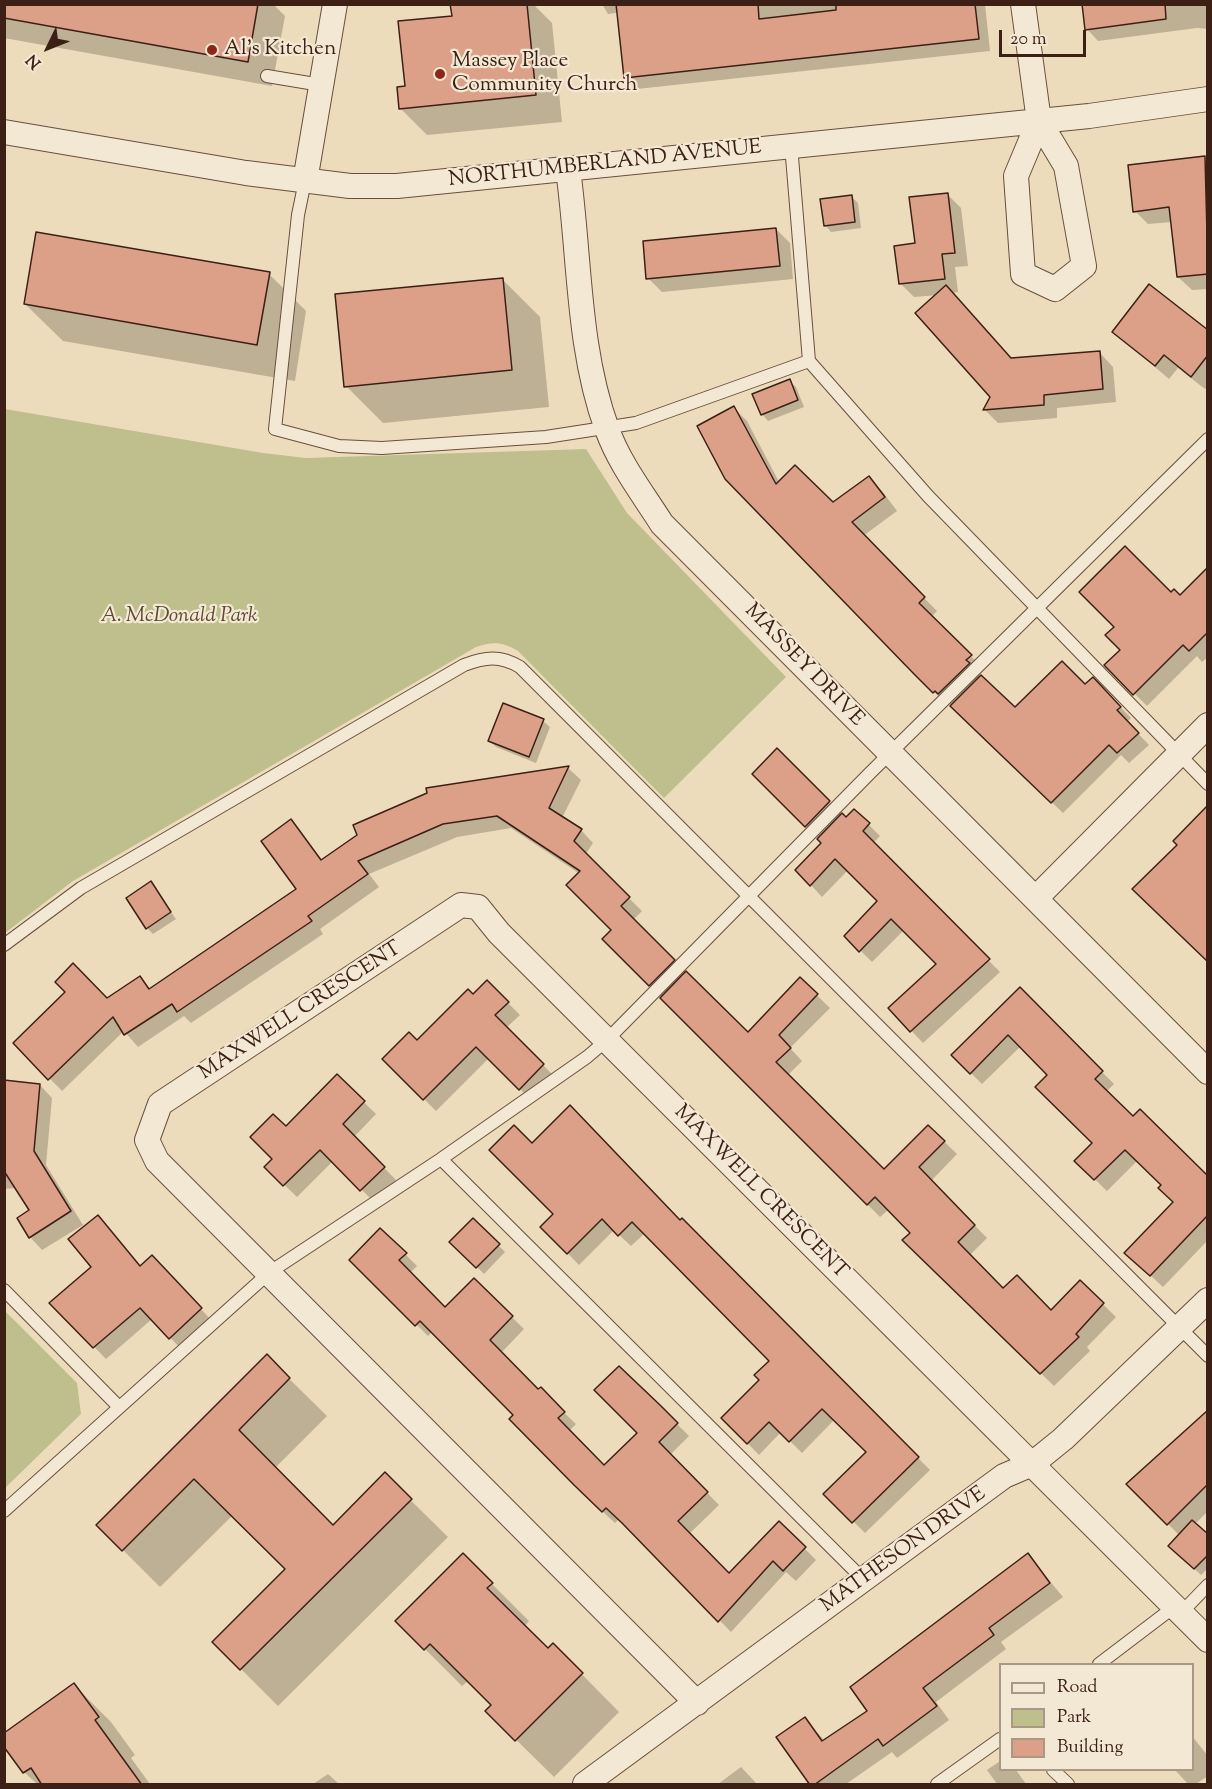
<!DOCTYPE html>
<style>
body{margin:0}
#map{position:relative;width:1212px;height:1789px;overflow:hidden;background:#eddcbb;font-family:"Sorts Mill Goudy",serif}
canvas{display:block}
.frame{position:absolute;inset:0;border:6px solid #3c2015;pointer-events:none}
.legend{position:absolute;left:999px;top:1663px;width:195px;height:108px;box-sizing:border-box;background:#f3e8d3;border:2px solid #aa9887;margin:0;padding:8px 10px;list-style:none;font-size:18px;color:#3c2015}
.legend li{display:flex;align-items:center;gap:12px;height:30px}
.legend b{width:30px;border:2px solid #aa9887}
.north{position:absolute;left:18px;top:18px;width:60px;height:60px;-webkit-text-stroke:4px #f3e8d3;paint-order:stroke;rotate:227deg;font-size:16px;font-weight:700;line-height:24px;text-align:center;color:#3c2015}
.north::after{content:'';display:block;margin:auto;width:21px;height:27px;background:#3c2015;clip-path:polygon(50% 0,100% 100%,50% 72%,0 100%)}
.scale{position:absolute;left:999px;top:30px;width:87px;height:27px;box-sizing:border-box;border:3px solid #3c2015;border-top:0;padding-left:8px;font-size:18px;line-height:21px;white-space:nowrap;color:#3c2015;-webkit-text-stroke:4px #f3e8d3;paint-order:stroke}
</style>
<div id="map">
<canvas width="1212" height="1789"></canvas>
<div class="frame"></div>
<ul class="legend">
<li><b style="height:8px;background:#f3e8d3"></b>Road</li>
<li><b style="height:16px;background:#bebf8c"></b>Park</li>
<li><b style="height:16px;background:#dca089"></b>Building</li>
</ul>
<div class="north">N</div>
<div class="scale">20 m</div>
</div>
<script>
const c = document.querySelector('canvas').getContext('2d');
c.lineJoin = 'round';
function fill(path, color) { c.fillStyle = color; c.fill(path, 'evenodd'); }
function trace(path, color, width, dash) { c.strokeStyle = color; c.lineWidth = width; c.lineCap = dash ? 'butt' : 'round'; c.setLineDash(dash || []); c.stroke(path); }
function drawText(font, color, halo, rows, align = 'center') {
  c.font = font + ' "Sorts Mill Goudy",serif'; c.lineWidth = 4.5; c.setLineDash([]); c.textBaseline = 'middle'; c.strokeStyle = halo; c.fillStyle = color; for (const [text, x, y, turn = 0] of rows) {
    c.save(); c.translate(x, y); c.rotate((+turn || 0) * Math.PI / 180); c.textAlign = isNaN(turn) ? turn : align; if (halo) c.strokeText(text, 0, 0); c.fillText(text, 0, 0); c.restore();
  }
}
const green = new Path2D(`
 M5,409L263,453L306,458L586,449L627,513L786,677L664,798L518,651C503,642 493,641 476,647L73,881L5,933Z
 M5,1311L77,1383L81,1414L5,1488Z`);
const shadow = new Path2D(`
 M4,4H273L285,16L272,86L4,38Z
 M452,4H533L552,23L562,122L427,135L400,108L406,87L453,17Z
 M602,4H637V10L608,14Z
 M734,4H985L990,51L637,89L625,77Z
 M1084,4H1208V29L1197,28L1098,41L1087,29Z
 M1205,158L1208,160V289L1192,290L1178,277L1172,222L1148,224L1135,211Z
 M947,194L961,208L968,266L955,267L958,292L952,293L1012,360L1100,353L1113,367L1116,402L1057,408V418L998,423L985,410L992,397L938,295L914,297L901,284L916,244Z
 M852,197L858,203L861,228L831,232L825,225Z
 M776,229L790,243L793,279L662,292L648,278Z
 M269,274L306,311L295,381L63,341L25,304Z
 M502,279L540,317L549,407L383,423L346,386Z
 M1208,331V386L1205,389L1178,368L1169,379L1114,332Z
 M789,381L796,387L804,407L768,421L762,414Z
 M734,408L747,421L779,482L833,504L869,478L882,491L897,511L863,536L937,611L931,617L984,669L978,674L1015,709L1085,686L1093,679L1131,718L1127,722L1149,745L1129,763L1121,755L1063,813L949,703L947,705L727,479Z
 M1208,570V657L1202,662L1197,656L1147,706L1106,665L1171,594L1180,597Z
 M543,721L550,727L536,763L496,747L489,741Z
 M777,750L846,819L855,811L880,836L873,843L1000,972L923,1043L890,1008L938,964L904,930L872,962L846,936L879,901L848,870L822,897L797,870L823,843L754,774Z
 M568,768L581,780L562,818L581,830L593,843L585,855L642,911L633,920L748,1034L800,979L830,1008L790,1048L802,1061L788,1075L884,1171L929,1127L957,1154L931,1181L987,1238L970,1255L1004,1290L1051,1312L1080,1282L1116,1317L1087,1347L1090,1351L1054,1386L904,1240L912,1233L889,1209L880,1217L604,939L613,930L580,874L511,828L457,837L369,874L379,887L320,929L323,934L191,1023L184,1016L138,1047L124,1031L62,1091L15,1043L107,1000L140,978L151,990L298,890L291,821L323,861L429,794L428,789Z
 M150,883L176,919L153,934L147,928Z
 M487,982L520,1015L506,1028L555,1077L532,1101L489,1058L436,1111L384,1059L417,1042Z
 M1020,989L1114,1084L1106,1092L1133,1119L1208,1178V1240L1163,1287L1138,1264L1175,1202L1163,1185L1138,1160L1107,1191L1076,1161L1094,1143L1050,1075L1021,1046L982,1084L953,1055Z
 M337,1076L376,1114L354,1137L396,1180L374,1202L333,1161L297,1197L266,1167L274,1159L286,1128Z
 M4,1081L40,1085L52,1098L46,1165L83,1225L42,1250L30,1237L31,1211L17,1188L4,1189Z
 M532,1145L682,1220L930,1470L865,1533L826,1494L868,1452L835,1419L802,1453L781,1432L759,1455L723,1418L761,1380L771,1361L645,1233L631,1246L614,1230L579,1265L542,1227L555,1214Z
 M98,1217L141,1267L163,1268L212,1321L182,1350L152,1319L106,1359L51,1303L93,1268Z
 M473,1220L505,1252L484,1274L452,1242Z
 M381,1230L417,1266L410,1273L445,1309L474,1280L524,1329L501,1353L576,1424L569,1431L604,1467L639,1433L659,1406L689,1436L670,1455L719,1505L689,1534L729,1575L779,1523L816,1560L796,1581L786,1572L731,1632L633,1532L619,1519L615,1523L587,1497L515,1415L432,1332L428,1336L351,1260Z
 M267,1357L327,1416L275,1468L333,1527L385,1475L448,1537L278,1706L214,1642L287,1569L233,1515L160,1587L98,1525Z
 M1208,1412V1511L1195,1524L1208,1536V1568L1201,1575L1170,1546L1180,1536L1128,1484Z
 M463,1555L529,1621L524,1627L548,1650L553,1645L619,1712L554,1777L487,1711L493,1705L468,1681L462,1686L397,1621Z
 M1028,1555L1063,1597L1001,1642L1006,1649L936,1702L949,1720L897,1758L892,1752L846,1784H811L805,1719L825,1741L869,1712Z
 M74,1685L111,1722L135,1755L131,1758L150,1784H37L24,1772L4,1745Z
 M1192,1736L1208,1756V1776L1196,1784H1188L1175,1770H1192Z
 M1000,1761V1770H1016L1026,1784H997L987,1770Z
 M741,1767L757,1784H718Z
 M328,1774L339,1784H313Z`);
const building = new Path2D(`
 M4,4H258L248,62L4,18Z
 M450,4H527L536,95L399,109L397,87L405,86L398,21L452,16Z
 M616,4H758L759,19L836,10V4H975L979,39L624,78Z
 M1082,4H1165L1166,19L1085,30Z
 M1205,156L1208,274L1177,277L1169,207L1133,212L1128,165Z
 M948,193L955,253L942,254L945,279L899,284L894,246L915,243L909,197Z
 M852,195L855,222L824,226L820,199Z
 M776,228L780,266L646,279L643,241Z
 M36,232L270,272L257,345L24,304Z
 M503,278L512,370L344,387L335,294Z
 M1149,284L1208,330V355L1191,377L1164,355L1155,366L1112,332Z
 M946,285L1011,358L1100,351L1103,389L1044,395V405L983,410L990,397L915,313Z
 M790,379L798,400L761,415L752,394Z
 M734,406L776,484L795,465L833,502L869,476L885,497L852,522L925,597L919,603L972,655L966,660L970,663L938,694L935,691L933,693L914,674L725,479L697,426Z
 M1125,546L1171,592L1174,589L1180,595L1208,567V632L1189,651L1183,645L1133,695L1104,665L1120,650L1105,635L1114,627L1079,592Z
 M1062,661L1085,684L1093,677L1121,707L1117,710L1139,733L1117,753L1109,745L1051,803L950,706L981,675L1015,707Z
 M503,703L544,719L529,757L488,741Z
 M777,748L830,801L805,827L752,774Z
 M569,766L549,808L582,829L574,841L630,897L621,906L675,960L649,986L602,939L611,930L566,885L580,871L497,816L443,824L358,861L368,874L308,916L312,921L177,1012L172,1004L124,1035L113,1017L48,1080L13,1043L65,992L55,982L73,963L107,998L140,976L149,989L296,889L261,841L291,819L321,860L357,835L353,825L427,793L426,788Z
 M1208,805V962L1132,889L1177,845L1173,841Z
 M854,809L870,823L863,831L990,959L910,1032L888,1008L936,964L891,919L859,952L844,936L877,901L835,859L810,886L795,870L821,843L817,839L842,813L846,817Z
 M151,881L171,912L146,929L126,898Z
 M686,971L748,1032L800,977L818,994L779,1035L791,1048L776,1062L884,1169L928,1125L945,1141L919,1167L975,1225L958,1242L1003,1288L1017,1275L1051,1310L1080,1280L1104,1303L1076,1334L1079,1337L1040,1374L902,1240L910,1233L875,1197L867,1205L660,998Z
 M487,980L509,1002L495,1015L544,1064L519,1090L476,1047L423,1100L382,1059L409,1032L417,1040L468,989L473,994Z
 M1020,987L1103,1071L1095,1079L1133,1116L1140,1109L1208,1176V1215L1150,1276L1124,1253L1173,1202L1158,1188L1161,1185L1125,1150L1094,1180L1074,1161L1092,1143L1035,1087L1047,1075L1008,1035L970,1074L951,1055Z
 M337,1074L365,1101L343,1124L385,1167L360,1191L320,1150L283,1186L264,1167L272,1159L250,1137L273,1114L286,1126Z
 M4,1080L40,1084L34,1151L71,1211L29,1238L17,1218L29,1210L4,1171Z
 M570,1105L680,1220L682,1218L919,1457L852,1523L823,1494L866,1452L822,1409L789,1442L769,1422L747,1444L721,1418L759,1380L754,1375L769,1361L632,1222L618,1236L602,1219L567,1254L540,1227L553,1214L489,1150L514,1125L532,1143Z
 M98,1215L140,1266L152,1255L202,1308L169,1339L140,1308L93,1348L49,1303L91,1267L68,1239Z
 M473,1218L500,1244L476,1268L449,1242Z
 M380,1228L407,1253L399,1260L445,1307L474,1278L513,1316L490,1340L538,1389L541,1387L565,1412L558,1418L604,1465L637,1433L594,1390L619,1366L660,1405L678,1423L659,1442L708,1492L678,1521L729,1573L779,1521L806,1547L783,1571L773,1561L718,1622L622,1523L606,1508L602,1512L574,1485L509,1419L513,1415L420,1321L415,1326L349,1260Z
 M267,1354L290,1378L239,1430L333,1525L385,1472L412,1499L240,1670L212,1642L285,1569L194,1479L122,1551L96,1525Z
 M1208,1410V1484L1167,1525L1126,1484Z
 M1192,1520L1208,1534V1555L1194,1569L1168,1546Z
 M463,1553L493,1583L487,1588L548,1648L553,1643L583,1673L515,1741L485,1711L491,1705L430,1644L424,1650L395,1621Z
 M1028,1553L1050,1583L989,1628L994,1635L923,1688L937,1706L883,1746L878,1739L814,1785H810L776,1737L805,1717L822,1741L867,1711L850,1687Z
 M74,1683L99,1717L95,1720L142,1785H42L31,1768L23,1773L4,1747V1733Z`);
const service = new Path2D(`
 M267,76L321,85
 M791,145L809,361L928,496L1208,784
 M305,181L298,215L275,429L339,446L382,448L546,437L636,423L809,361
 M4,945L81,888L464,665C485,657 500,655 520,667L1208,1356
 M441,1159L864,1580
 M4,1290L119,1407
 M4,1511L270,1272L441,1159L587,1057L607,1040L870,773L1208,439
 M1181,1613L1208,1585
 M1099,1664L1174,1607
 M1053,1770L1068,1784
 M937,1784L1000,1739`);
const minor = new Path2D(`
 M1023,4L1039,121L1066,166L1084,266L1055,289L1023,274L1016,176L1039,121
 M4,132L246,173L350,186H397L1089,116L1208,99
 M568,170C580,255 577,347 607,429C619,463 643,494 662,524L1208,1072
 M305,181L335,4
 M1036,898L1208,725
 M697,1703L157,1161L147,1140L160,1104L461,905L478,907L499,933L1208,1640
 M585,1784L1004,1476L1032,1464L1063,1439L1208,1300`);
const markers = [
 [212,50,6,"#8f2418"],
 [440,74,6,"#8f2418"]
];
const poiNames = [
 ["Al's Kitchen",224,50],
 ["Massey Place",452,62],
 ["Community Church",452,86]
];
const streetNames = [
 ["NORTHUMBERLAND AVENUE",605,165,-6],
 ["MASSEY DRIVE",803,666,46],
 ["MAXWELL CRESCENT",301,1012,-33],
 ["MAXWELL CRESCENT",760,1193,45],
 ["MATHESON DRIVE",904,1551,-36]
];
const parkNames = [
 ["A. McDonald Park",179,617]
];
fill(green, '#bebf8c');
fill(shadow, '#0003');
fill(building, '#dca089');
trace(building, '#3c2015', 1.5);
trace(service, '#684f3e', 14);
trace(minor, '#684f3e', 26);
trace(service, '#f3e8d3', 12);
trace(minor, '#f3e8d3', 24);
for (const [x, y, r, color] of markers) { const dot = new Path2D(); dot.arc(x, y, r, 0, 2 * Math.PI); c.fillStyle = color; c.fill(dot); trace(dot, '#f3e8d3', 2); }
drawText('21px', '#3c2015', '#f3e8d3', poiNames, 'left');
drawText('21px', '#3c2015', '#f3e8d3', streetNames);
drawText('italic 21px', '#5c4833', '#f3e8d3', parkNames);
</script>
